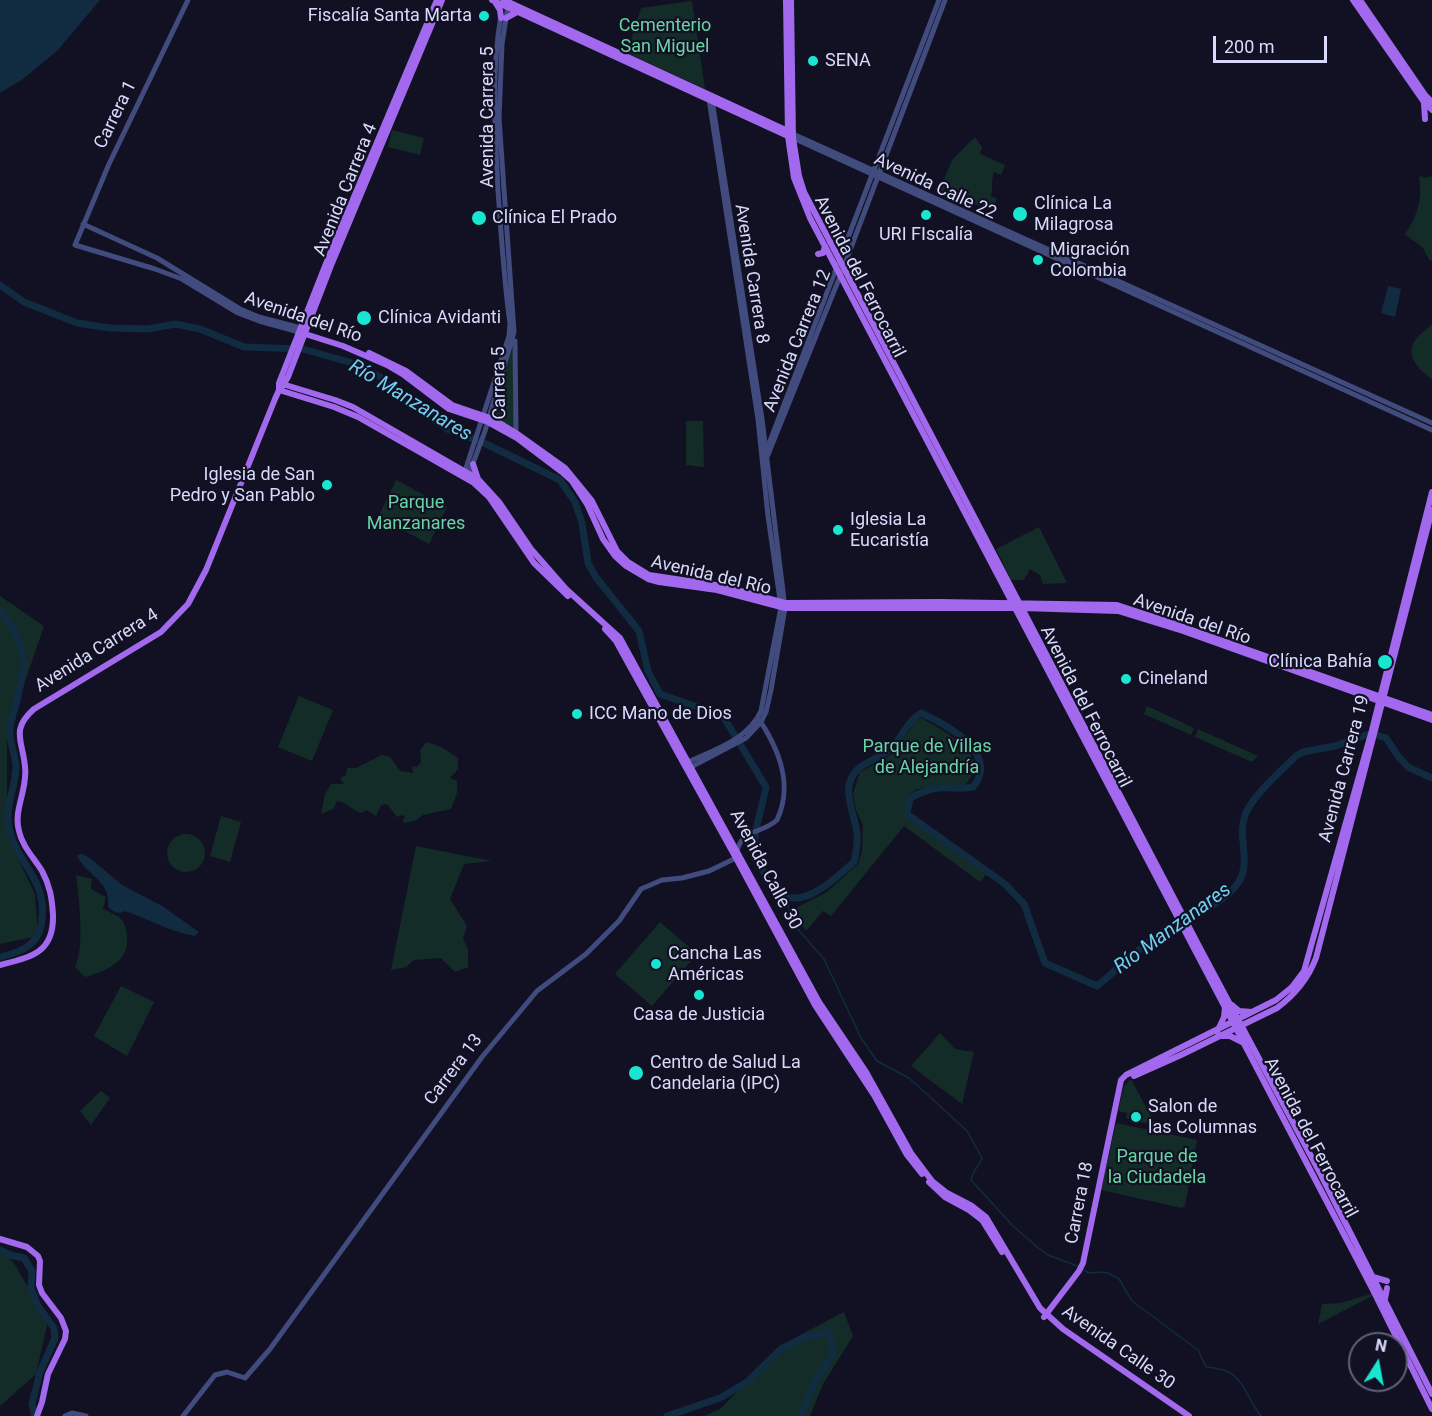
<!DOCTYPE html>
<meta charset="utf-8">
<style>
body{margin:0}
#map{position:relative;width:1432px;height:1416px;overflow:hidden;background:#111123;font-family:Roboto,sans-serif}
canvas{display:block}
.north{position:absolute;left:1348px;top:1332px;width:60px;height:60px;box-sizing:border-box;background:#111123;border:2px solid #606179;border-radius:50%;rotate:11deg;font-size:16px;font-weight:700;line-height:24px;text-align:center;color:#d7dafb}
.north::after{content:'';display:block;margin:auto;width:21px;height:27px;background:#18e6d0;clip-path:polygon(50% 0,100% 100%,50% 72%,0 100%)}
.scale{position:absolute;left:1213px;top:36px;width:114px;height:27px;box-sizing:border-box;border:3px solid #d7dafb;border-top:0;padding-left:8px;font-size:18px;line-height:21px;white-space:nowrap;color:#d7dafb;-webkit-text-stroke:4px #111123;paint-order:stroke}
</style>
<div id="map">
<canvas width="1432" height="1416"></canvas>
<div class="north">N</div>
<div class="scale">200 m</div>
</div>
<script>
const c = document.querySelector('canvas').getContext('2d');
c.lineJoin = 'round';
function fill(path, color) { c.fillStyle = color; c.fill(path, 'evenodd'); }
function trace(path, color, width, dash) { c.strokeStyle = color; c.lineWidth = width; c.lineCap = dash ? 'butt' : 'round'; c.setLineDash(dash || []); c.stroke(path); }
function drawText(font, color, halo, rows, align = 'center') {
  c.font = font + ' Roboto,sans-serif'; c.lineWidth = 4.5; c.setLineDash([]); c.textBaseline = 'middle'; c.strokeStyle = halo; c.fillStyle = color; for (const [text, x, y, turn = 0] of rows) {
    c.save(); c.translate(x, y); c.rotate((+turn || 0) * Math.PI / 180); c.textAlign = isNaN(turn) ? turn : align; if (halo) c.strokeText(text, 0, 0); c.fillText(text, 0, 0); c.restore();
  }
}
const green = new Path2D(`
 M692,1L705,89L627,53L641,8Z
 M392,130L424,138L420,155L388,147Z
 M975,137L982,147L980,154L1005,165L1001,175L994,172C991,182 993,187 991,196L997,199L993,209L985,206L984,208L968,201L965,207L938,194L952,160Z
 M1422,176L1424,178L1432,176V260L1430,261L1423,248L1405,234C1417,217 1423,198 1419,177Z
 M1432,324V379C1421,372 1405,356 1414,342C1418,335 1427,329 1432,324Z
 M512,347L514,349L515,429L491,415Z
 M686,421H703L704,467L686,465Z
 M396,480L447,507L429,544L378,517Z
 M1039,527L1067,583L1043,584L1040,575L1030,569L1024,580H1011L996,549Z
 M0,596L44,626L7,734V835L35,894L38,936L0,944Z
 M299,696L333,710L312,761L278,747Z
 M1147,706L1194,728L1191,735L1144,714Z
 M922,718C945,733 996,755 964,786C952,787 915,783 909,796C906,801 906,809 905,814L987,873L980,882L904,826L831,916L823,911L806,931L799,922L794,909L827,892L858,864L862,851L863,825L856,810L853,794L860,772L892,754L917,720Z
 M1198,729L1258,756L1252,762L1195,737Z
 M427,742L443,748L458,758V769L450,778L457,781V793L451,809L423,815L416,820L406,823L402,821L405,817L403,815L397,817L387,804L381,805L376,816L366,810L362,813C351,811 348,802 337,801L333,809L321,814L325,794L331,784H344L340,778L346,775L347,768H356L382,755L390,757L400,771L413,773L412,766L417,767L421,762L420,750Z
 M221,816L241,822L230,862L210,856Z
 M167 853a19 19 0 1 1 38 0a19 19 0 1 1-38 0Z
 M416,846L492,861L464,864L450,899L467,926L463,939L468,949V967L455,972L441,958L414,960L406,967L391,970Z
 M76,875L92,879L91,889L106,897L103,909C108,912 116,914 120,918C125,922 126,929 127,935C130,961 107,971 85,977L75,967C85,947 79,899 76,875Z
 M660,922L697,954L652,1006L615,974Z
 M121,986L154,1002L127,1056L94,1036Z
 M940,1033L955,1049L974,1052L962,1104L911,1066Z
 M1131,1079L1156,1126L1126,1118L1127,1113L1118,1111L1124,1086Z
 M101,1091L110,1098L91,1125L80,1111Z
 M1116,1123L1197,1140L1185,1206L1182,1208L1101,1190Z
 M0,1247L15,1265L48,1321L36,1374L0,1406Z
 M1371,1294L1372,1296L1318,1324L1322,1304L1341,1303Z
 M844,1312L853,1336L823,1384L810,1416H704L720,1409L766,1363L800,1335Z`);
const water = new Path2D(`
 M0,0H100L58,50L23,79L0,93Z
 M1388,286L1401,289L1395,317L1381,313Z
 M82,854L90,858L122,885L162,906L199,932L195,936C171,932 148,919 125,911C117,915 114,912 108,907C111,882 90,877 78,858L77,855Z`);
const stream = new Path2D(`
 M785,898L795,926L824,959L861,1038L877,1061L909,1078L941,1107L967,1131L982,1158C979,1165 972,1173 971,1180L1012,1225L1037,1247L1048,1255L1080,1267
 M1084,1270L1089,1273L1098,1272L1108,1273L1119,1279L1132,1301L1198,1350L1206,1367C1246,1370 1240,1389 1261,1416`);
const river = new Path2D(`
 M0,285L24,302L77,323L110,328L148,329L175,324L200,329L244,347L303,349L359,365L380,377L396,392L412,400L423,412L447,429L484,443L560,480L575,502L582,523L588,563L595,576L639,631L648,671L660,694L723,716L766,787C763,804 757,820 755,837C754,850 760,865 766,877C789,922 828,885 854,862C856,853 858,843 857,834C855,812 838,786 859,768C869,760 882,757 891,748C902,738 908,720 921,713C947,725 1000,753 973,787C958,790 951,787 938,788C930,789 917,794 910,798L907,814L1005,884L1024,904L1045,963L1097,986C1120,967 1143,944 1169,928C1191,915 1223,905 1238,883C1252,863 1237,837 1245,815C1253,795 1280,772 1296,756L1303,752L1335,746L1366,735L1373,734L1386,738L1398,756L1408,767L1432,778
 M0,611C29,644 26,664 16,704C14,712 10,722 10,731C9,743 16,755 16,767C16,783 8,800 8,816C9,863 51,874 41,926C37,947 17,953 0,957
 M0,1250L10,1255L24,1258L32,1271L31,1289L38,1306L54,1328L55,1338L40,1372L32,1404L35,1416
 M667,1416L720,1398L747,1382L781,1349L803,1338L829,1332L833,1353L815,1382L801,1416`);
const minor = new Path2D(`
 M188,0L109,164L75,245L155,269L182,279L238,313L259,321L299,332
 M793,134L1432,423
 M793,138L1432,430
 M83,224L157,258L240,309L259,317L301,328
 M515,341L516,433
 M767,449L939,0
 M767,457L841,274L945,0
 M464,474L509,336L510,324C504,280 501,235 498,190C495,131 491,74 501,15
 M468,477L485,431L514,332L499,118L502,44L508,6
 M686,763C713,750 748,740 761,711L781,607L768,516L758,419L709,99
 M689,768L746,738L761,722L766,712L771,690L785,608L762,419L712,100
 M65,1416L72,1413L86,1416
 M183,1416L215,1375L227,1372L245,1378L270,1349L482,1057L537,991L586,954L619,921L641,889L662,880L682,878L709,871L736,858C739,827 759,836 777,820C791,790 783,761 768,734C764,728 763,723 757,719`);
const major = new Path2D(`
 M492,0L790,137
 M504,0L790,132
 M786,0L788,136L794,178L810,218L1217,992L1372,1288L1432,1409
 M791,0L793,138L799,176L804,192L1201,950L1320,1173L1432,1394
 M1353,0L1424,102L1432,110
 M1360,0L1425,95L1432,102
 M495,2L500,10L501,18
 M506,18L517,12
 M1424,103L1425,119
 M818,254L823,253L825,246
 M299,332L343,346L387,365L404,375L449,409L488,422L517,438L562,472L572,481L587,504L603,539L615,556L626,566L648,579L659,582L717,590L785,608H1022L1118,611L1183,631L1432,720
 M369,353L406,371L452,405L493,419L516,433L565,468L592,501L617,551L628,562L649,575L722,586L785,603L939,602L1117,605L1172,623L1432,715
 M279,383L335,400L353,407L478,479L499,502L531,549L566,589L620,638L819,1002L866,1072L911,1153L932,1181L947,1193L972,1206L986,1217L1040,1308L1063,1329L1189,1416
 M282,387L288,377L332,263L442,0
 M279,390L334,407L358,417L474,483L489,497L534,563L568,596
 M473,464L478,479
 M605,629L616,641L622,652L736,858L815,1005L874,1095L907,1155L922,1174
 M0,965C31,957 54,953 53,915C52,898 50,886 42,871C34,858 22,846 19,831C13,810 28,789 25,767C23,741 10,730 34,709L161,632L188,604L206,570L275,399L279,390V383L327,261L437,0
 M1232,1005L1239,1011L1252,1012
 M1217,1032L1224,1017L1225,1007
 M1220,1036H1230L1244,1043
 M1134,1076L1181,1055L1277,1008C1296,994 1308,979 1316,958L1432,510
 M929,1182L945,1197L969,1210L982,1220L1002,1252
 M0,1239L27,1247L38,1256L40,1261L39,1285L42,1293L61,1318L66,1331L65,1339L48,1374L42,1402L37,1416
 M1373,1277L1387,1281
 M1385,1299L1387,1288
 M1044,1317L1079,1271L1083,1263L1121,1080L1126,1075L1276,1000L1292,987L1304,971L1372,730L1432,492`);
const markers = [
 [484,16,6,"#18e6d0"],
 [813,61,6,"#18e6d0"],
 [1020,214,8,"#18e6d0"],
 [926,215,6,"#18e6d0"],
 [479,218,8,"#18e6d0"],
 [1038,260,6,"#18e6d0"],
 [364,318,8,"#18e6d0"],
 [327,485,6,"#18e6d0"],
 [838,530,6,"#18e6d0"],
 [1385,662,8,"#18e6d0"],
 [1126,679,6,"#18e6d0"],
 [577,714,6,"#18e6d0"],
 [656,964,6,"#18e6d0"],
 [699,995,6,"#18e6d0"],
 [636,1073,8,"#18e6d0"],
 [1136,1117,6,"#18e6d0"]
];
const poiNames = [
 ["Fiscalía Santa Marta",472,16,"right"],
 ["SENA",825,61],
 ["Clínica La",1034,204],
 ["Milagrosa",1034,225],
 ["Clínica El Prado",492,218],
 ["URI FIscalía",926,235,"center"],
 ["Migración",1050,250],
 ["Colombia",1050,271],
 ["Clínica Avidanti",378,318],
 ["Iglesia de San",315,475,"right"],
 ["Pedro y San Pablo",315,496,"right"],
 ["Iglesia La",850,520],
 ["Eucaristía",850,541],
 ["Clínica Bahía",1372,662,"right"],
 ["Cineland",1138,679],
 ["ICC Mano de Dios",589,714],
 ["Cancha Las",668,954],
 ["Américas",668,975],
 ["Casa de Justicia",699,1015,"center"],
 ["Centro de Salud La",650,1063],
 ["Candelaria (IPC)",650,1084],
 ["Salon de",1148,1107],
 ["las Columnas",1148,1128]
];
const parkNames = [
 ["Cementerio",665,26],
 ["San Miguel",665,47],
 ["Parque",416,503],
 ["Manzanares",416,524],
 ["Parque de Villas",927,747],
 ["de Alejandría",927,768],
 ["Parque de",1157,1157],
 ["la Ciudadela",1157,1178]
];
const streetNames = [
 ["Carrera 1",116,115,-64],
 ["Avenida Carrera 5",488,117,-90],
 ["Avenida Calle 22",935,187,25],
 ["Avenida Carrera 4",346,190,-68],
 ["Avenida Carrera 8",751,274,81],
 ["Avenida del Ferrocarril",859,277,63],
 ["Avenida del Río",303,318,19],
 ["Avenida Carrera 12",798,341,-68],
 ["Carrera 5",500,383,-91],
 ["Avenida del Río",711,576,13],
 ["Avenida del Río",1192,620,19],
 ["Avenida Carrera 4",97,651,-32],
 ["Avenida del Ferrocarril",1085,707,63],
 ["Avenida Carrera 19",1345,769,-75],
 ["Avenida Calle 30",765,870,62],
 ["Carrera 13",454,1070,-53],
 ["Avenida del Ferrocarril",1310,1138,62],
 ["Carrera 18",1080,1203,-79],
 ["Avenida Calle 30",1118,1348,35]
];
const waterNames = [
 ["Río Manzanares",410,401,31],
 ["Río Manzanares",1173,929,-36]
];
fill(green, '#142c27');
fill(water, '#112c41');
trace(stream, '#112c41', 1.5);
trace(river, '#112c41', 7);
trace(minor, '#414b7d', 5);
trace(major, '#a269ef', 6);
for (const [x, y, r, color] of markers) { const dot = new Path2D(); dot.arc(x, y, r, 0, 2 * Math.PI); c.fillStyle = color; c.fill(dot); trace(dot, '#111123', 2); }
drawText('18px', '#d7dafb', '#111123', poiNames, 'left');
drawText('18px', '#6ad3a4', '#111123', parkNames);
drawText('18px', '#d7dafb', '#111123', streetNames);
drawText('italic 20px', '#70cff0', '#111123', waterNames);
</script>
